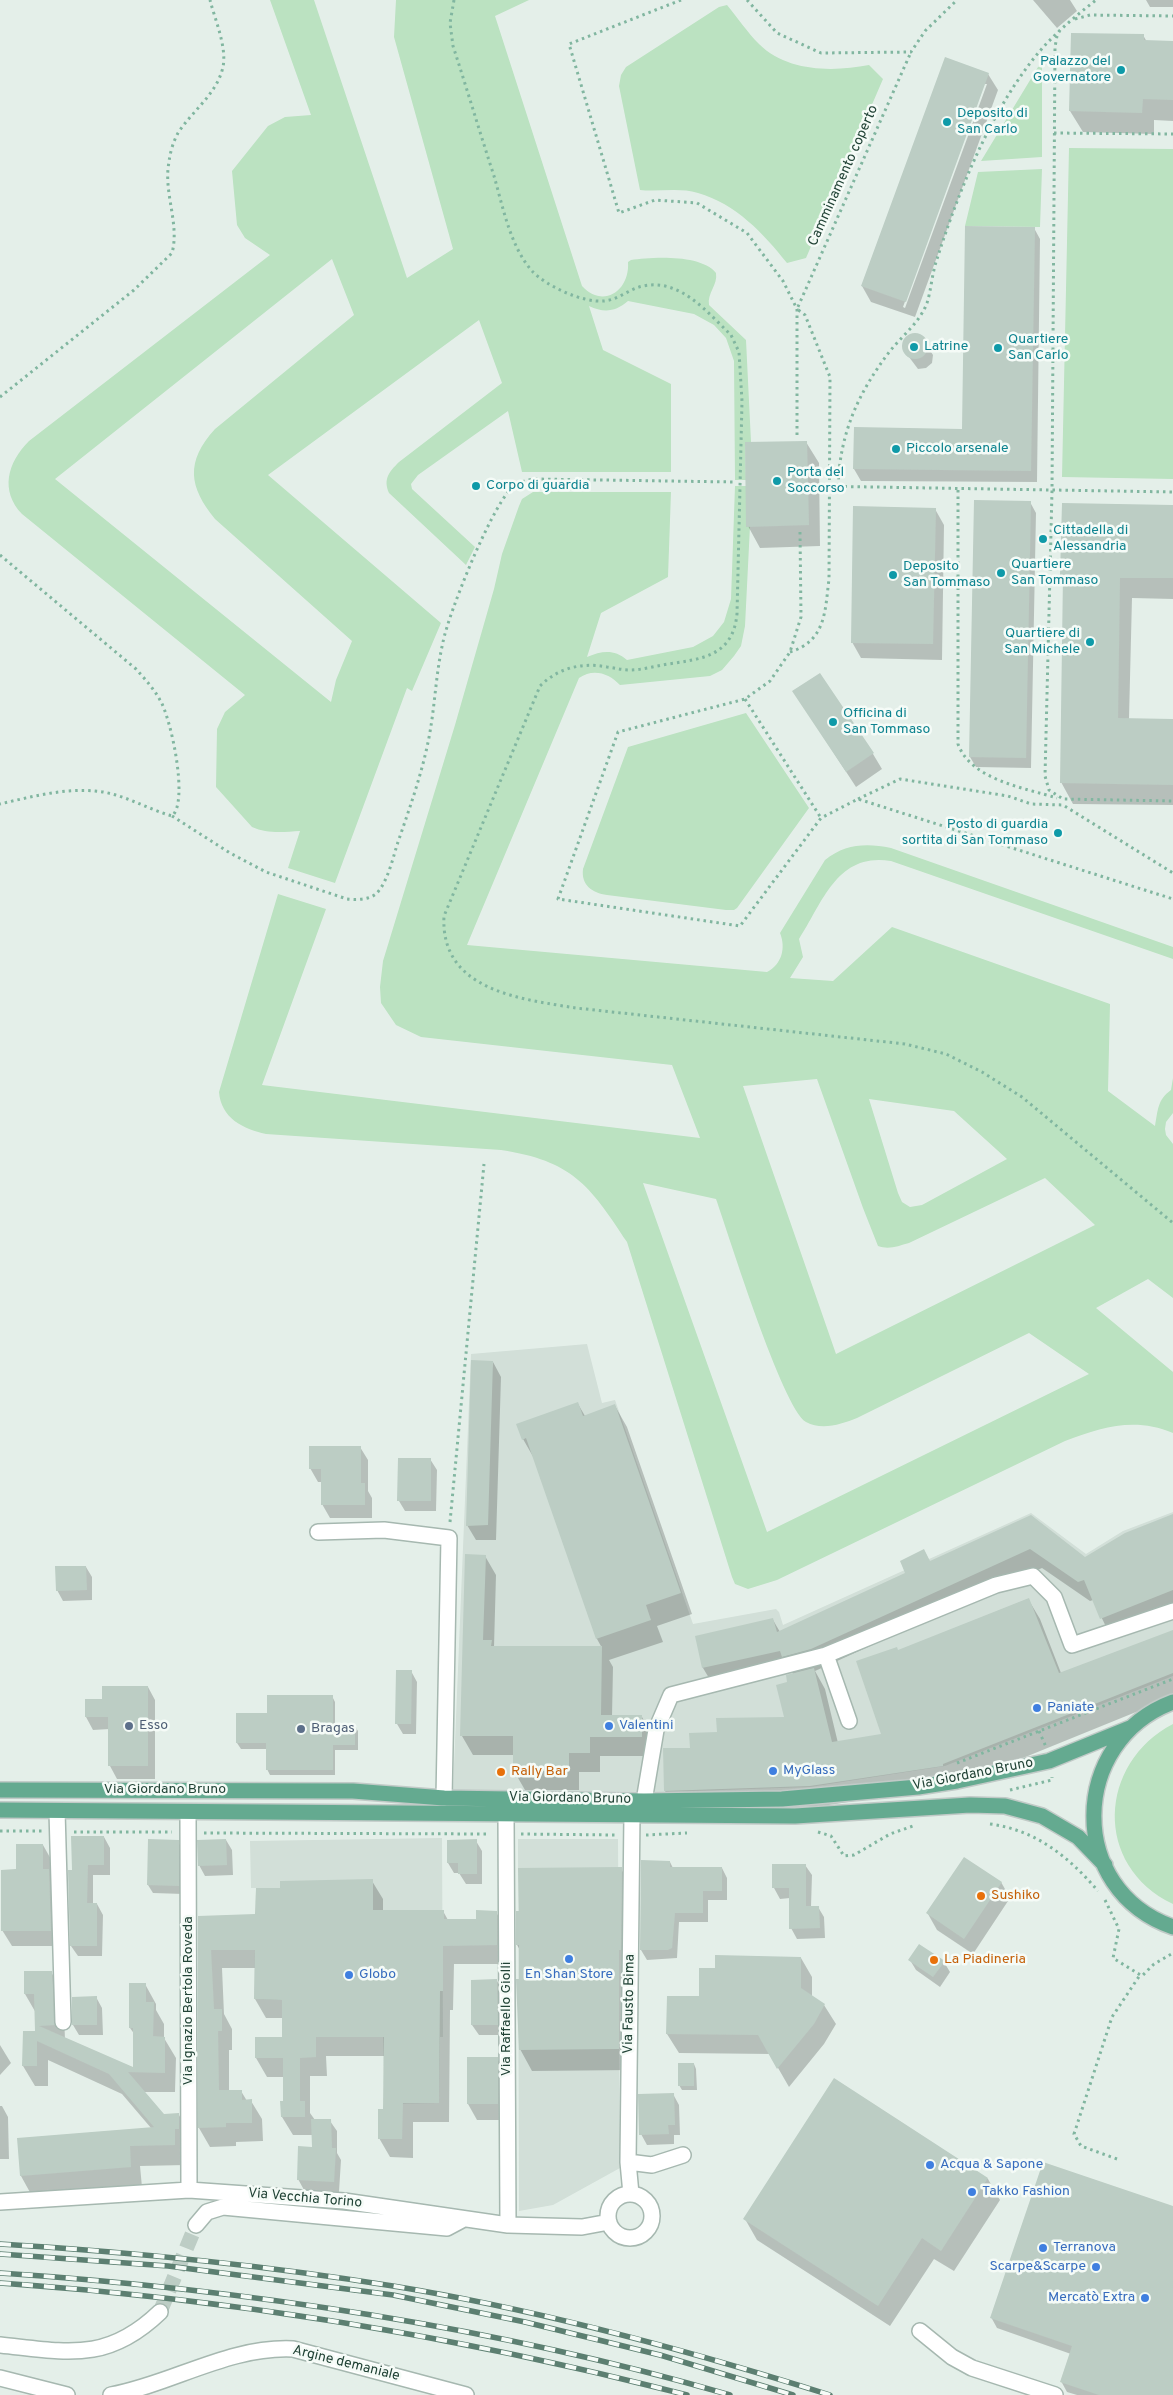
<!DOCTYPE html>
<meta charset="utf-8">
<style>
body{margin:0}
canvas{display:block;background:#e4efe9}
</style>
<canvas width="1173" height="2395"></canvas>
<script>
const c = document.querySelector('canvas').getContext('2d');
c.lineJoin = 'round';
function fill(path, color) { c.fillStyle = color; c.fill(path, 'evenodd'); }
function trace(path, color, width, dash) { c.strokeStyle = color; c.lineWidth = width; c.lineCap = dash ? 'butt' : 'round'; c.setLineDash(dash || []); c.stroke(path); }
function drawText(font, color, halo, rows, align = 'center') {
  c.font = font + ' Overpass,sans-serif'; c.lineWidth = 5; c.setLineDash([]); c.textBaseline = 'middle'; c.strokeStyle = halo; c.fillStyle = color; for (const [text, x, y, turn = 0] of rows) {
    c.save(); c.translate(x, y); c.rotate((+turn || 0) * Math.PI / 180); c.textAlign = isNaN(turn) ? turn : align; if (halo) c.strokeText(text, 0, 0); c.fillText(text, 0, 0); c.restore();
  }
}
const built = new Path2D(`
 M587,1344L602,1403L615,1400L693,1624L776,1609L779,1612L783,1625L1031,1513L1086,1554L1123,1531L1173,1512V1676L945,1766L810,1787L662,1792L453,1790L471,1354Z
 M442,1838L443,2037H440L439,2103L384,2104L383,2037H282V2000L254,1999L256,1888H251L250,1841Z
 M518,1839H618L620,2168L553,2205L519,2211Z`);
const green = new Path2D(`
 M270,0H314L407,278L453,249L394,37L396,0H529L495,16L582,286C603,309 630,291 628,262L631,260C652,257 701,254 716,273C718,285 707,293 709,305L746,340L751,442H745L746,480H735L734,361L726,338L714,325L694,314L628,301C615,312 604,313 589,306L603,350L671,384V472H522L508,411L418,475L411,484L412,489L475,547L466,565L389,493C383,479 389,472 399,462L502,383L479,320L268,475L441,623L412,691L407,688L335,883L288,868L300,831C284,832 267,834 252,827L216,787L217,729L225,712L245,695L22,514C0,491 7,463 29,441L270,255L245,238L237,225L232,171L268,126L285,117L311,115ZM332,259L354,315L215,429C185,462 189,487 215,519L352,641L336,680L331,702L55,479Z
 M727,5C738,18 747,32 759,44C787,72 833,72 869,65L883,79L806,258L787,263C763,233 736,204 698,193C679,187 659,192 640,190L619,86L621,75L626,67L719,7Z
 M1042,66V157L981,161L1038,67Z
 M1069,148L1173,149V479L1062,477Z
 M1042,169L1040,227L965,226L978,172Z
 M735,486H746L750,526L745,626L741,646L734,656L722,670L710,676L620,685C609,673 593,668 579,678L467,945L767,972C782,964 786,948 780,933L825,860C845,844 866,843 891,848L1173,947V959L891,861C837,852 823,902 799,939L803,957L790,978L833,981L892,927L1110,1004L1108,1091L1155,1126C1158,1111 1157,1100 1171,1090L1173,1078V1113L1166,1122L1165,1129L1166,1135L1173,1144V1298L1148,1279L1096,1308L1173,1372V1433C1135,1417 1102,1427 1065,1441L777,1580L748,1589L735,1584L732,1577L627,1242C589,1184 572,1161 501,1150L266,1134C243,1129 221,1118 219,1092L278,894L326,909L262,1085L700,1138L672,1065L421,1037L396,1025L381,1003L380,987L383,961L455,725L494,589L502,554L519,506L522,499L533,492H671L668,577L601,613L587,657C602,651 614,649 627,660L693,647L713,636L724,622L731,599ZM817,1079L863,1208L878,1246C889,1250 898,1246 909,1243L1045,1178L1095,1225L836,1354L743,1086ZM869,1099L954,1111L1007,1159L922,1205L910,1207L902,1202L898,1193ZM643,1183L716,1199C729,1236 782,1407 806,1422C822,1431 842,1424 857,1418L1029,1333L1089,1374L767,1532Z
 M746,713L809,808L737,908L734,910H726L607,895C592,893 581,885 583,869L628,747Z
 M1173,1724V1904C1093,1866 1098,1763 1173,1724Z`);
const shadow = new Path2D(`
 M1033,0H1070L1077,11L1057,28Z
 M1146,0H1173V7H1150Z
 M1072,34L1143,35L1147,42H1173V121L1154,120V134L1083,132L1070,111Z
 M988,74L998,90L915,317L871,302L862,286ZM984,84H987L905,308L903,307Z
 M1034,228L1040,239L1037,482L861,481L854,469L855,428L963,430Z
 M912,334L920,335L933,355L932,363L926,368L918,369L903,349L904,341Z
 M806,442L819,463L820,546L760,548L748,526Z
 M1030,502L1036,513L1031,768L976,767L970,757Z
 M1173,505V599L1132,598L1129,719L1173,720V805L1073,804L1061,782L1064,579L1062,575Z
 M935,509L944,525L942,660L861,658L852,642Z
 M794,692L873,754L882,769L856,787Z
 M493,1362L501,1377L496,1540H476L467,1525Z
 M578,1404L585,1416L615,1406L627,1427L692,1614L657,1626L663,1642L609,1660L613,1667L612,1717H642L653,1736V1756H600V1772H579V1790H525L514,1771V1755H473L462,1736L485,1556L496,1575L494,1647L602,1648L597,1639L535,1460L523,1439Z
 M360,1447L368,1460V1491L372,1498V1518H330L322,1504V1482H318L310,1468Z
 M430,1459L437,1470L436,1511H405L399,1501Z
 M1031,1516L1085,1559L1173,1516V1614L1112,1639L1093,1600L1090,1601L1042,1568L815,1671L825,1689L838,1743L882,1735L898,1651L1028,1599L1040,1619L1061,1673L1173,1631V1697L954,1786L822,1806L677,1811L665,1791L664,1750L691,1749L718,1734L785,1719L789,1683L793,1674L791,1670L715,1688L703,1668L697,1637L773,1620L780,1632Z
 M86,1567L92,1577V1600L63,1601L57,1590Z
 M411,1671L417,1682L416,1734H403L397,1724Z
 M148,1687L155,1700V1779H117L110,1766V1729L93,1730L86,1717L103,1701Z
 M332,1696L335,1702V1725H354L358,1731V1750H335V1775H270L267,1769V1749H241L237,1743L268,1714Z
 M104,1837L110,1848V1875H93V1904H97L103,1915L102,1956H78L71,1946L73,1871Z
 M226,1840L232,1850L233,1875L205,1876L199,1865Z
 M476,1841L482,1851V1884H466L459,1873H454L448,1863Z
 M178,1842L183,1850V1894L153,1893L148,1885Z
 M43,1845L52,1861L59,1946H12L2,1930L17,1871Z
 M670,1862L673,1868H722L727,1878V1900H708V1922H679L677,1958L647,1960L641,1950Z
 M774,1865H805L812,1875L811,1907H818L824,1917L825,1938L797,1939L791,1928L790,1898L780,1899L774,1888Z
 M621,1869L634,1890L631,2070L532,2071L520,2049V1950L517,1945L520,1912Z
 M372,1881L383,1899V1911H443L448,1920H477L496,1912L507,1931V1964H454L453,2010H450L449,2122H413V2158L390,2157L379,2138L385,2110V2056H326L327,2076H310V2113L315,2120L330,2121L337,2131V2153L341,2160L339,2192L304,2190L298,2179L313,2148V2135H293L282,2117L285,2102L284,2077H267L256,2058L283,2038V2018H266L255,1999L256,1968H222L224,2014L232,2029V2050H229V2091H241L247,2101H251L262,2119L263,2141L236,2142V2146L210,2147L199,2128V1917L256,1915L281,1889Z
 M1001,1882L1010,1898L973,1954L937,1930L928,1914Z
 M801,1958L812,1977V1997L824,2005L836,2024L824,2044L789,2087L770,2054L679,2053L667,2034L700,1997L716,1969Z
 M910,1960L944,1962L950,1972L940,1987L916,1970Z
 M51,1972L63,1992L65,2039L134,2068L135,2035L130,2028L145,1984L156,2004V2010L164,2024V2038L176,2058L175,2092H143L163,2116L179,2115L190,2135L186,2165L140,2166L142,2187L32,2196L21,2176L18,2140L151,2128L122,2094L48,2060V2086H35L23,2066L24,2032H36V2013L25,1994Z
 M472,1981H497L503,1991V2035H479L472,2025Z
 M96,1997L102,2008L103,2035H79L73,2025Z
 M0,2045L11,2063L0,2075Z
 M497,2058L506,2074L507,2120H477L468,2104V2059Z
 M694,2064L696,2069L697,2090H682L679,2085Z
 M835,2080L988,2179L1000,2200L954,2271L934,2259L890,2326L757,2240L745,2219Z
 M673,2094L679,2105L680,2135H674V2144L647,2145L641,2134Z
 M0,2106H2L8,2117L9,2159H0Z
 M1173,2207V2395H1077L1067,2392L1061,2381L1071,2354L997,2328L991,2317Z`);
const building = new Path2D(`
 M1071,33L1144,34V40L1173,41V100L1143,99L1142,113L1069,111Z
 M945,57L989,73L906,302L861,286Z
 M965,226L1035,227L1031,471L853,469L854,427L962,429Z
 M902 346a13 13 0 1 1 26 0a13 13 0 1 1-26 0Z
 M807,441L809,525L746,527L745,442Z
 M974,500L1031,501L1026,758L969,757Z
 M1062,503L1173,505V578H1120L1118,718L1173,719V785L1060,783L1063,575H1060Z
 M853,506L936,508L933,644L851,643Z
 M820,673L874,753L846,772L792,691Z
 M471,1360L493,1361L488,1525L466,1526Z
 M578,1402L583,1416L615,1404L681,1593L646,1605L651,1620L596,1639L526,1438L522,1440L516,1424Z
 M309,1446H361V1483H365V1505H321V1469H309Z
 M398,1458H431V1501H397Z
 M1173,1514V1590L1100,1619L1084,1580L1078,1582L1030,1549L811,1649L782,1657L780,1651L702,1668L695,1636L773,1618L777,1632L905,1573L900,1561L924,1549L930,1561L1031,1515L1085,1557L1125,1533Z
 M465,1554L486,1555L483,1640H492L491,1646H602L601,1715H642V1737H590V1753H569V1771H513V1736H460Z
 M55,1566H86L87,1590L56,1591Z
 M1029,1598L1059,1673L1173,1630V1673L943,1764V1766L810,1786L664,1791L663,1748H690L689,1733L717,1732L716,1718L784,1717L776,1685L787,1682L786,1675L814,1668L832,1742L881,1734L856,1661L897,1647L898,1650Z
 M396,1670H412L411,1724H395Z
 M102,1686H148V1766H108V1717H85V1699H102Z
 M267,1695H333V1724H355V1745H333V1770H266V1743H236V1713H267Z
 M71,1836H104V1865H88L87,1903H97V1946H70L68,1870H72Z
 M148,1839L179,1840V1886L147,1885Z
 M226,1839L227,1865L198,1866L197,1840Z
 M477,1839V1874H458V1863H447V1840Z
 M16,1844H43V1869H49L51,1931H1V1870L16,1869Z
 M964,1857L1002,1882L964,1939L926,1913Z
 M641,1860L670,1861V1867H722V1891H703V1913H675L672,1948L668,1950H640Z
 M772,1864H806V1906H819L820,1928L789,1929V1888H772Z
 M622,1867L621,1950H619V2049L519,2050L516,1979H519V1945H516V1911H519L518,1868Z
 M373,1879V1910H444V1919H476V1910L497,1911V1945L443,1946V1991H440L439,2103H403L402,2139H378V2109H383L384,2037H316V2057L300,2058V2101H305V2117H281L280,2101H283V2058H255V2037H282V2000L254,1999L255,1950H211L214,2009H222V2031H218L219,2090H242V2100L252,2099V2123H226V2127L198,2128V1916L255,1914L256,1888H280V1881Z
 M919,1944L945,1961L933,1977L908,1960Z
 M715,1955L801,1957V1988L825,2004L814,2024L777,2069L758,2035L666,2034L667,1996H699V1968H715Z
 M24,1971H52L55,2025L39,2026L133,2067V2028H129V1983H146V2002H154L153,2036L165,2037V2073L128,2072L164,2114L179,2113V2129H175V2145L130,2146L131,2167L20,2176L17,2138L154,2127L109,2074L37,2041V2066H22L23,2031H35L34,1994H24Z
 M497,1979L498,2025H471V1980Z
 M97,1996V2025H72V1997Z
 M467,2057H498V2104H467Z
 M678,2063H694V2086H678Z
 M834,2078L988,2178L941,2251L922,2238L878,2306L743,2219Z
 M674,2093L675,2125H668L669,2134L639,2135L638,2094Z
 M311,2119H331L332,2148H336L334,2182L297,2180L298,2146L312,2147Z
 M1043,2162L1173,2206V2395H1099L1060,2382L1072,2346L990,2318Z`);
const minorTunnel = new Path2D(`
 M160,2312L196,2225`);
const path = new Path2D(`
 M454,0L450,23L453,46C467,89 480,133 494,176C503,207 510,246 532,271C546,286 583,303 604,301C618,300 629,289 643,286C680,278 707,312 731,335L739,352L742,401L737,614C733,656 702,659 668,664C655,666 642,670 630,670C622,670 615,668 607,667C582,662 558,668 540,686L444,916C440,991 521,999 576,1008L905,1044L946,1054L982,1072L1022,1097L1173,1223
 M681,0L569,44L619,213L655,200L697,203L747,233L783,281L797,309V437
 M747,0L777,33L821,53L911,52L925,31L957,0
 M1075,19L1090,15L1173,16
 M1060,30L1057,36L1055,47L1052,491L1045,776L1049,790L1063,799L1173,801
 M1054,133L1173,134
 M0,397L134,290L172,253C180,224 163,192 169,162C170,153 173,142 178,133C192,111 217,94 223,67C227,47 215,20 210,0
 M812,486L1173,492
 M838,486C840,433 858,393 890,351C902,336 920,322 927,303C931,291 932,273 937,259C958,193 988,118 1031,62C1049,38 1072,19 1096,0
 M958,490V744C971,780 1025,788 1057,798
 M800,532L801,617L790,652L770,681L745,699L618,732L558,899L740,926L821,818L858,799L1173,899
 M0,555L136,669C145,679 154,689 160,700C171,718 189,802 172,816C147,809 122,793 95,791C64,788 30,797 0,804
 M790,652C826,641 825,611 829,579L830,377L805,315L797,309L911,52
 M745,699L821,818
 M858,799L900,779L1008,796L1031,804L1063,805L1173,873
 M172,816L230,853L266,872L347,899C356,900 368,900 376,894C388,882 393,857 398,842C409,810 420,779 427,747C435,712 435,677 443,642C449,612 490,511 510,490C516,483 525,480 534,479L735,482
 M450,1522L484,1164
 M1039,1731L1046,1747
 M957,1763L1173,1679
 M1010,1790L1052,1780V1777
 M990,1824C1036,1830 1069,1857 1098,1891
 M0,1831H42
 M74,1832H172
 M818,1832L831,1836L844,1856L854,1855L890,1834L913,1826
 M204,1833L490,1834
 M521,1834L617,1835
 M646,1835L687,1833
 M1105,1900L1119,1929L1113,1958L1142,1976L1154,1964L1173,1953
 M1117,2159L1081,2146L1074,2134L1112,2017L1140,1975`);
const minor = new Path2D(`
 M318,1532L384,1530L449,1538L444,1798
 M849,1721L826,1655L996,1585L1033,1576L1054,1597L1072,1645L1173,1611
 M644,1801L656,1730L671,1695L826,1655
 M57,1811L63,2022
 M188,1812L189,2190
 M506,1814L508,2225
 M628,2162L652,2165L683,2155
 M631,2194L628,2162L632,1814
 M608 2216a22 22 0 1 1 44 0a22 22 0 1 1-44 0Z
 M0,2202L189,2190L344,2201L508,2225L582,2227L609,2222
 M196,2225L207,2212L223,2207L447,2228L462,2220
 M920,2331L952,2357L972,2368L1055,2395
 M0,2345C67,2352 107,2363 160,2312
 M0,2378L67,2395
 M111,2395C172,2384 229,2346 293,2349L466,2395`);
const major = new Path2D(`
 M1173,1702C1069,1741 1066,1890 1173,1927
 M0,1790L353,1791L444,1798L644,1801L782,1799L918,1787L957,1781L1049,1761L1130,1728
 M0,1810L795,1816L970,1805L1005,1806L1042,1816L1078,1837L1105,1865`);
const rail = new Path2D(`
 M0,2244C132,2252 262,2265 393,2286C541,2310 687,2350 830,2395
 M0,2254L168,2266L393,2295L525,2322L660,2355L793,2395
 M0,2273C242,2289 497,2327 730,2395
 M0,2283C232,2299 462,2337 687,2395`);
const markers = [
 [1121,70,5,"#0f9aa8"],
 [947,122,5,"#0f9aa8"],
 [914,347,5,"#0f9aa8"],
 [998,348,5,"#0f9aa8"],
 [896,449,5,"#0f9aa8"],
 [777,481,5,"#0f9aa8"],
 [476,486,5,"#0f9aa8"],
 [1043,539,5,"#0f9aa8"],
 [1001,573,5,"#0f9aa8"],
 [893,575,5,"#0f9aa8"],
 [1090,642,5,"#0f9aa8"],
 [833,722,5,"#0f9aa8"],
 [1058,833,5,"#0f9aa8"],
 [1037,1708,5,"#3f7fe0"],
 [129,1726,5,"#5c6f8a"],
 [609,1726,5,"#3f7fe0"],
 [301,1729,5,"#5c6f8a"],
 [773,1771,5,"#3f7fe0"],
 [501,1772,5,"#e8710a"],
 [981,1896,5,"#e8710a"],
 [569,1959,5,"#3f7fe0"],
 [934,1960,5,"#e8710a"],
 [349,1975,5,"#3f7fe0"],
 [930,2165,5,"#3f7fe0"],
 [972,2192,5,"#3f7fe0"],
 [1043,2248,5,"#3f7fe0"],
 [1096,2267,5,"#3f7fe0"],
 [1145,2298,5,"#3f7fe0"]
];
const cultureNames = [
 ["Palazzo del",1111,62,"right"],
 ["Governatore",1111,78,"right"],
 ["Deposito di",957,114],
 ["San Carlo",957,130],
 ["Quartiere",1008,340],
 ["San Carlo",1008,356],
 ["Latrine",924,347],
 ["Piccolo arsenale",906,449],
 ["Porta del",787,473],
 ["Soccorso",787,489],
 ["Corpo di guardia",486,486],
 ["Cittadella di",1053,531],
 ["Alessandria",1053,547],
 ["Quartiere",1011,565],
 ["San Tommaso",1011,581],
 ["Deposito",903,567],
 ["San Tommaso",903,583],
 ["Quartiere di",1080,634,"right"],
 ["San Michele",1080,650,"right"],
 ["Officina di",843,714],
 ["San Tommaso",843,730],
 ["Posto di guardia",1048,825,"right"],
 ["sortita di San Tommaso",1048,841,"right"]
];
const streetNames = [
 ["Camminamento coperto",844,176,-66],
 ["Via Giordano Bruno",973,1775,-11],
 ["Via Giordano Bruno",165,1790],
 ["Via Giordano Bruno",570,1799,1],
 ["Via Ignazio Bertola Roveda",189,2001,-90],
 ["Via Fausto Bima",630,2004,-89],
 ["Via Raffaello Giolli",507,2019,-90],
 ["Via Vecchia Torino",305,2199,5],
 ["Argine demaniale",346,2364,14]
];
const shopNames = [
 ["Paniate",1047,1708],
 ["Valentini",619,1726],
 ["MyGlass",783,1771],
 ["Globo",359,1975],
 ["En Shan Store",569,1975,"center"],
 ["Acqua & Sapone",940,2165],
 ["Takko Fashion",982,2192],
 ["Terranova",1053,2248],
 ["Scarpe&Scarpe",1086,2267,"right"],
 ["Mercatò Extra",1135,2298,"right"]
];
const serviceNames = [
 ["Esso",139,1726],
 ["Bragas",311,1729]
];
const foodNames = [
 ["Rally Bar",511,1772],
 ["Sushiko",991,1896],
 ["La Piadineria",944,1960]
];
fill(built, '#d2dfd8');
fill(green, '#bbe2c1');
fill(shadow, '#0003');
fill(building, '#bccdc4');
trace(minorTunnel, '#bdcdc5', 15, [15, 8]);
trace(minor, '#a6b8b0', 18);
trace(major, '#c1cac7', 18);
trace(path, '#81b6a0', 3, [2.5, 4]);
trace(minor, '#fff', 15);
trace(major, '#64aa90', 15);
trace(rail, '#5c7f71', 5.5);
trace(rail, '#f5fbf7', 4, [11]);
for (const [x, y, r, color] of markers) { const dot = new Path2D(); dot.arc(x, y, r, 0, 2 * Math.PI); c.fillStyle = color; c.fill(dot); trace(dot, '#f5fbf7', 2); }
drawText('14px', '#0d838f', '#f5fbf7', cultureNames, 'left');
drawText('14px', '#214336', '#f5fbf7', streetNames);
drawText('14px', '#366cbe', '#f5fbf7', shopNames, 'left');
drawText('14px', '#4e5e75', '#f5fbf7', serviceNames, 'left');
drawText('14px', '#c56008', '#f5fbf7', foodNames, 'left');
</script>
